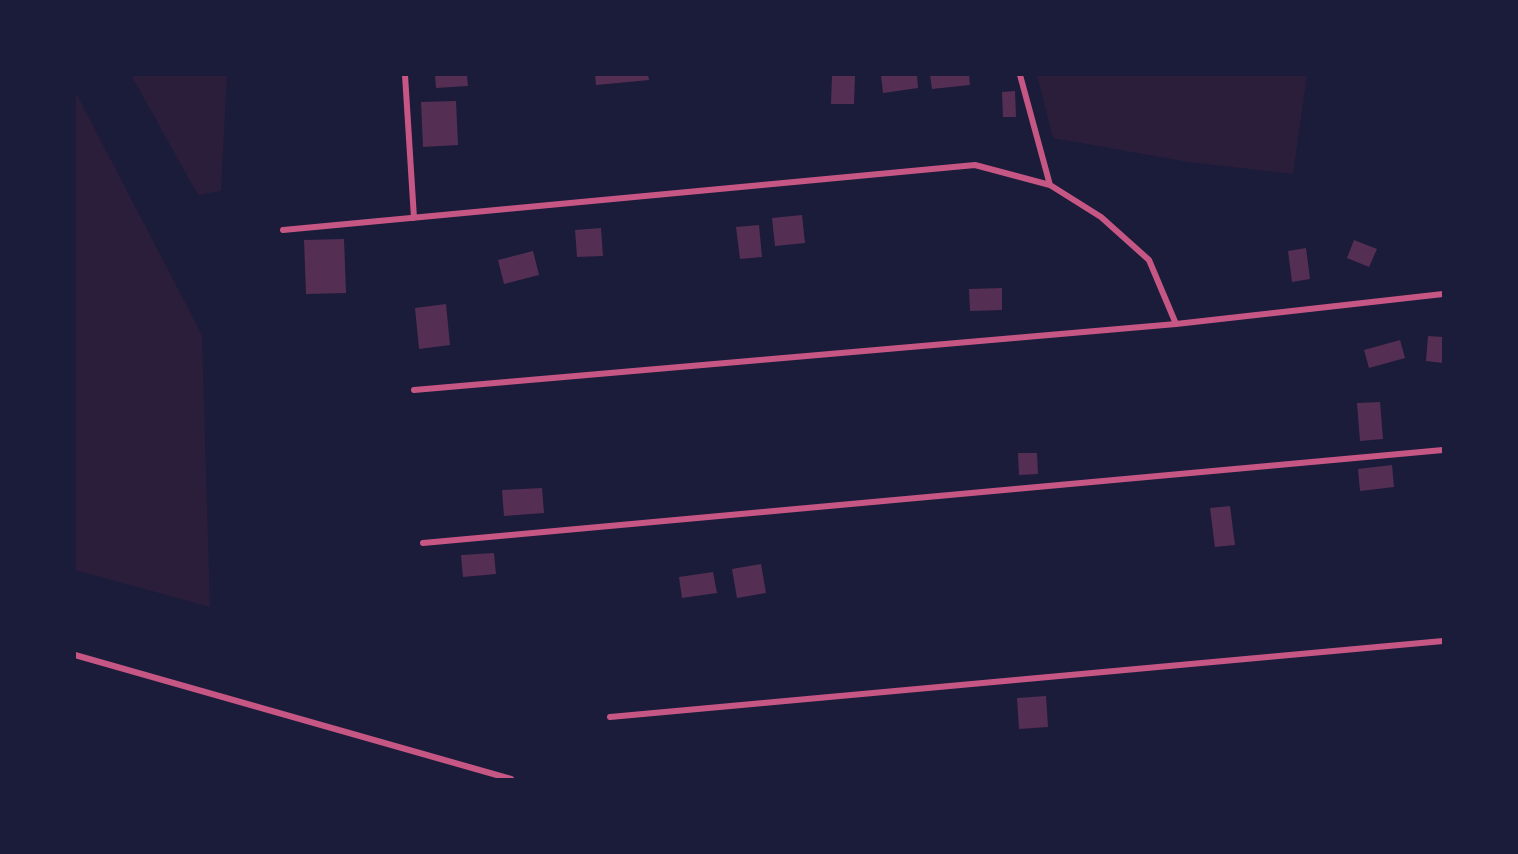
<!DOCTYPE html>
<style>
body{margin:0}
#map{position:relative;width:1518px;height:854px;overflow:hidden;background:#1b1b3a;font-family:Merriweather,serif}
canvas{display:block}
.frame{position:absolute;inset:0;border:76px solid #1b1b3a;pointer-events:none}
</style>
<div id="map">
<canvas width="1518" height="854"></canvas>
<div class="frame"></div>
</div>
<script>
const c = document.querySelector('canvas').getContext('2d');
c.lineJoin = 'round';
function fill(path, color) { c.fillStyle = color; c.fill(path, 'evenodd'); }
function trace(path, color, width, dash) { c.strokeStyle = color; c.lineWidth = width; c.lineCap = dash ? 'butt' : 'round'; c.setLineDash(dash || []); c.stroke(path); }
const green = new Path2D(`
 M131,75H227L221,191L198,195Z
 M1037,75H1307L1293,174L1188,162L1053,138Z
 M75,91L202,335L210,607L75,570Z`);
const building = new Path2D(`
 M435,75H467L468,86L436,88Z
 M595,75H648L649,80L596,85Z
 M832,75H855L854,104H831Z
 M881,75H917L918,88L883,93Z
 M930,75H969L970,85L932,89Z
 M1015,91L1016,117H1003L1002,92Z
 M456,101L458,145L423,147L421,102Z
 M802,215L805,243L775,246L772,218Z
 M759,225L762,257L740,259L736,227Z
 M601,228L603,256L577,257L575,230Z
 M344,239L346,293L306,294L304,240Z
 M1354,240L1377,249L1369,267L1347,258Z
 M1306,248L1310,279L1292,282L1288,251Z
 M533,251L539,275L504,284L498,260Z
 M1002,288V310L970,311L969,289Z
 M446,304L450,345L419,349L415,308Z
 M1428,336L1443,337V363L1426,361Z
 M1400,340L1405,358L1369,368L1364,350Z
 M1380,402L1383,439L1360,441L1357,403Z
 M1018,453H1037L1038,474L1019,475Z
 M1392,465L1394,487L1360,491L1358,469Z
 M542,488L544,513L504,516L502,490Z
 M1230,506L1235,545L1215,547L1210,508Z
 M494,553L496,574L463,577L461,555Z
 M761,564L766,593L737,598L732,569Z
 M713,572L717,593L682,598L679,577Z
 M1046,696L1048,727L1019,729L1017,698Z`);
const minor = new Path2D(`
 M405,75L414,218
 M1020,75L1050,185
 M283,230L975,165L1050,185L1101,217L1149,260L1176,324
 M414,390L1176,324L1443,294
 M423,543L1443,450
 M75,655L511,779
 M610,717L1443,641`);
fill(green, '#2a1e3b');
fill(building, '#542f53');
trace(minor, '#c65784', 6);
</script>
